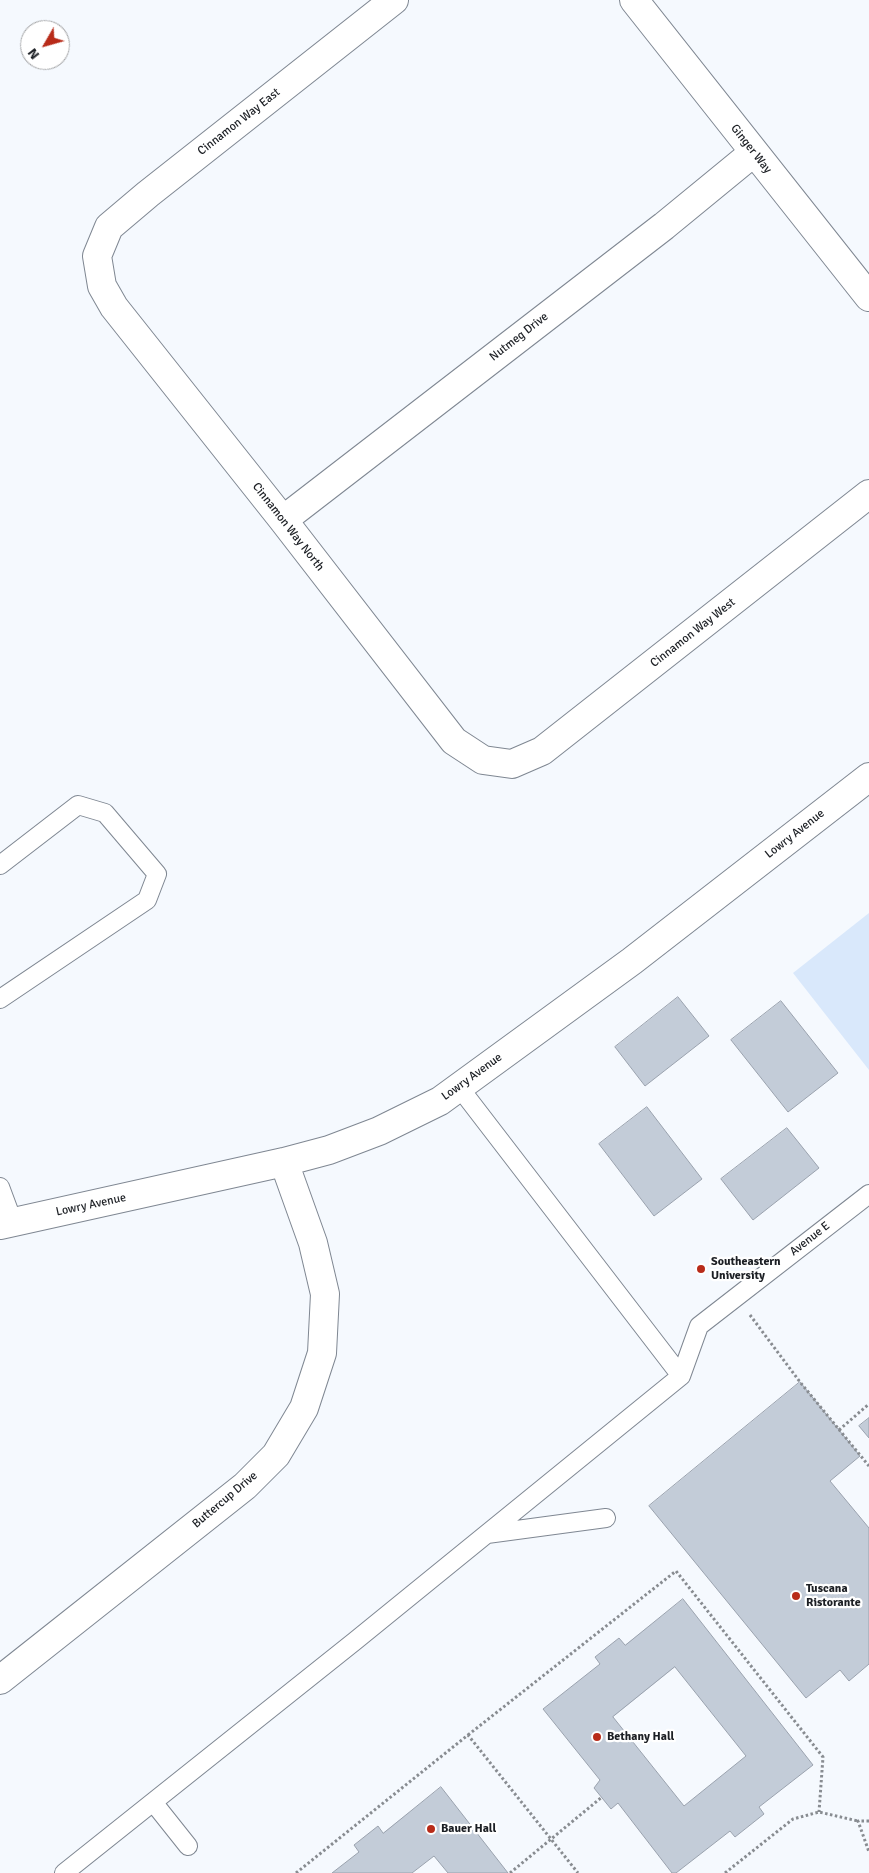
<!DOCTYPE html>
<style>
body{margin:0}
#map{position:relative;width:869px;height:1873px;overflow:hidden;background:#f5f9fe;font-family:Signika,sans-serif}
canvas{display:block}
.north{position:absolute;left:20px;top:20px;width:50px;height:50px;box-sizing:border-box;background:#fff;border:1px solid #a4a5a7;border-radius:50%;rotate:232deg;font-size:14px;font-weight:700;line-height:20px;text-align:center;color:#1c1f24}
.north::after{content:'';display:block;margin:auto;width:18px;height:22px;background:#b82b19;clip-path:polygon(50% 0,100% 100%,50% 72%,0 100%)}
</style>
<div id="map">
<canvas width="869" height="1873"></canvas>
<div class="north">N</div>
</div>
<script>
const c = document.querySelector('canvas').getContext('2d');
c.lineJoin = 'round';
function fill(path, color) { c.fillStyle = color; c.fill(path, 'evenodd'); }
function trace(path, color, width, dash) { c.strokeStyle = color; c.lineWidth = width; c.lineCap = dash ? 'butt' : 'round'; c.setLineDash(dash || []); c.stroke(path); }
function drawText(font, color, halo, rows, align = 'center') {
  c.font = font + ' Signika,sans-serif'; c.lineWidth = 4.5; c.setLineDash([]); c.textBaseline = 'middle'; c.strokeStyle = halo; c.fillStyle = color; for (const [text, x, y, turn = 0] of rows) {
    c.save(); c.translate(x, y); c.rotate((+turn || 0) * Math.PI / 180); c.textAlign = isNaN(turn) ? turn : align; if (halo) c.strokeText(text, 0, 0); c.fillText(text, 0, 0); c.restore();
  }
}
const green = new Path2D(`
 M869,913V1070L793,973Z`);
const building = new Path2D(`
 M678,997L709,1036L645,1086L615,1047Z
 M781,1001L838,1073L788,1112L731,1040Z
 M647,1107L702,1179L654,1216L599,1144Z
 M787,1128L819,1168L753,1220L721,1179Z
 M800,1382L860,1456L830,1481L869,1528V1664L849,1681L840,1670L806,1698L649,1506Z
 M869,1418V1438L859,1426Z
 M683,1599L813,1765L759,1807L764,1814L735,1837L730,1831L676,1873H672L618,1803L611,1809L594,1788L600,1780L543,1709L600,1664L595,1657L619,1638L625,1645ZM675,1667L746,1756L684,1806L613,1717Z
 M441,1787L508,1873H448L434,1856L412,1873H332L359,1852L354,1845L378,1826L383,1833Z`);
const path = new Path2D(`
 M750,1315L800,1382L869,1466
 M839,1430L869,1404
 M468,1735L676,1571L823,1757L819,1812
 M869,1821H858L869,1852
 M296,1873L468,1735L578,1873
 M510,1873L602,1797
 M725,1873L793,1819L819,1812L858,1821`);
const lane = new Path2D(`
 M0,865L78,805L105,813L157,874L147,900L0,999
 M459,1087L681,1376
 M0,1187L13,1222
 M681,1376L699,1326L869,1194
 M487,1534L606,1518
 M153,1802L188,1846
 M64,1873L355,1641L681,1376`);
const street = new Path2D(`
 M394,0L148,194L109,227L97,256L102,286L114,307L283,520L454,741L483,760L512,764L542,751L869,494
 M634,0L869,297
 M283,520L664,226L753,153
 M0,1225L284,1162L329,1150L379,1131L440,1101L632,961L869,777
 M0,1680L245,1486L276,1455L304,1408L322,1353L325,1294L313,1243L284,1162`);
const markers = [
 [701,1269,5,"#b82b19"],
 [796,1596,5,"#b82b19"],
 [597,1737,5,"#b82b19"],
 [431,1829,5,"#b82b19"]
];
const streetNames = [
 ["Cinnamon Way East",239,122,-38],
 ["Ginger Way",751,149,52],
 ["Nutmeg Drive",519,337,-38],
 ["Cinnamon Way North",288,527,52],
 ["Cinnamon Way West",693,633,-38],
 ["Lowry Avenue",795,834,-38],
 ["Lowry Avenue",472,1077,-36],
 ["Lowry Avenue",91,1205,-12],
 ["Avenue E",810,1239,-38],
 ["Buttercup Drive",225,1500,-40]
];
const poiNames = [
 ["Southeastern",711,1262],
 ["University",711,1276],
 ["Tuscana",806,1589],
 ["Ristorante",806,1603],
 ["Bethany Hall",607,1737],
 ["Bauer Hall",441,1829]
];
fill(green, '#d9e8fb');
fill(building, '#c3ccd8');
trace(building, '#9aa2ae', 1);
trace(lane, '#7f8792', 20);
trace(street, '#7f8792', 30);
trace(path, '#888c91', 3, [2.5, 2.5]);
trace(lane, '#fff', 18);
trace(street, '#fff', 28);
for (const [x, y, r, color] of markers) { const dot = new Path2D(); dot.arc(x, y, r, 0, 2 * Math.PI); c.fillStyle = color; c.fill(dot); trace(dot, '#fff', 2); }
drawText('12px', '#1c1f24', '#fff', streetNames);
drawText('bold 12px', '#1c1f24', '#fff', poiNames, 'left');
</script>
